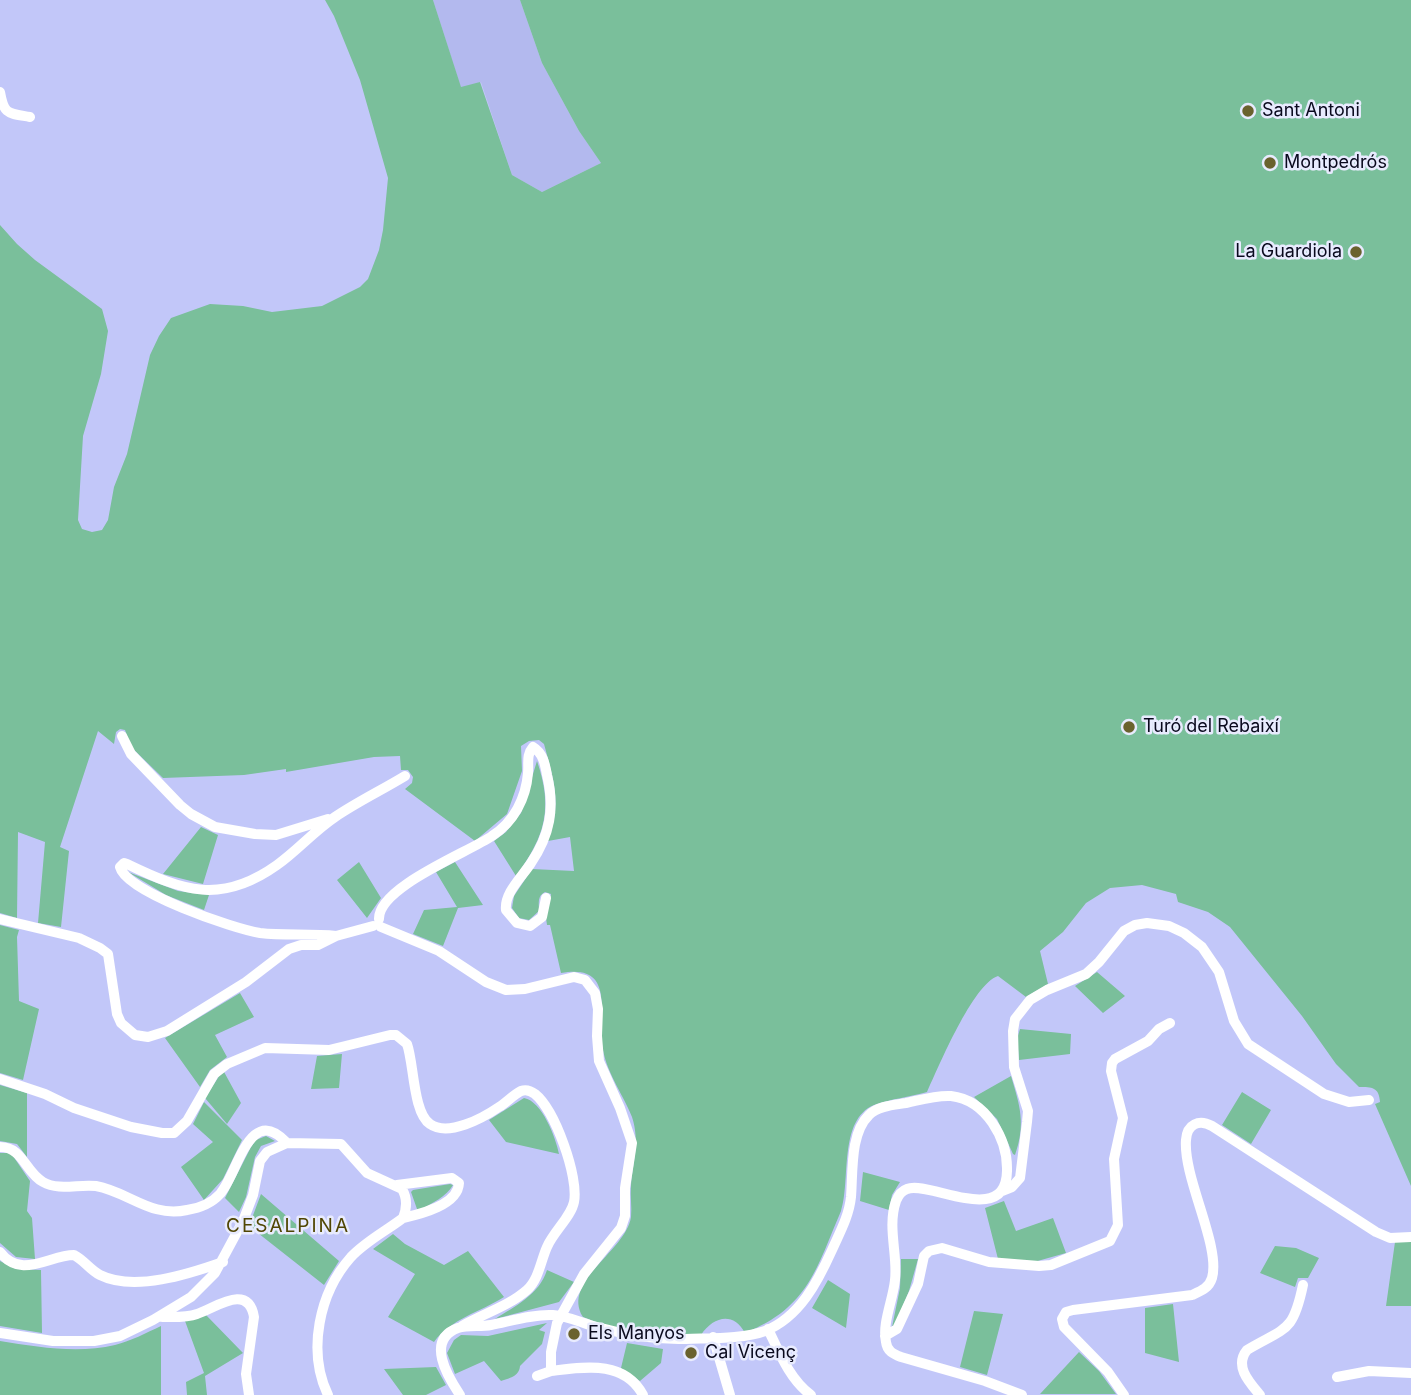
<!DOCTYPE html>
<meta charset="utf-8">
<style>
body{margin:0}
canvas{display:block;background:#c2c7f9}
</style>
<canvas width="1411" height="1395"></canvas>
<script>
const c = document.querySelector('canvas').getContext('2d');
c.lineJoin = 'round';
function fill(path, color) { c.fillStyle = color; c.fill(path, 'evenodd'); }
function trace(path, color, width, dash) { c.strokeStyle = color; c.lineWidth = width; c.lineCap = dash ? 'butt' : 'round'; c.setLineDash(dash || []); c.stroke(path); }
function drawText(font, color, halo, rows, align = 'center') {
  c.font = font + ' Inter,sans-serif'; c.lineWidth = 5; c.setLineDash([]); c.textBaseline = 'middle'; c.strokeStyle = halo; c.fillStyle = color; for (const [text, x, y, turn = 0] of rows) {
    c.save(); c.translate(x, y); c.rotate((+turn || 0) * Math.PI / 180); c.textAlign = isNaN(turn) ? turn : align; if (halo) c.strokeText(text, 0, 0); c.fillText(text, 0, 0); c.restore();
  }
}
const built = new Path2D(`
 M433,0H520L542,63L579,131L601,163L542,192L512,175L481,82L461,88Z`);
const green = new Path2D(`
 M325,0H433L461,87L480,82L512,175L542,192L601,163L579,131L542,63L520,0H1411V1186L1375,1104L1380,1102C1379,1087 1372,1087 1359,1087L1336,1064L1302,1016L1230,927L1208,912L1178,902L1176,894L1142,885L1110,888L1086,903L1063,932L1040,951L1048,984L1026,997L998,976C973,984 939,1066 927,1092C910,1097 890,1099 874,1105C838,1120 851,1181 841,1211C816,1269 809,1307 745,1333C733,1311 713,1317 701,1335C661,1334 620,1333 583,1317C561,1281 626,1251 631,1217C632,1207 630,1196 631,1185C633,1161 640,1142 632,1117C622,1092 605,1071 602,1044C598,1013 616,963 561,973L550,925H547L546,918L551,894L545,892C537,896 539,903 539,911L529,920L519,918L512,908L514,896L532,869L574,871L570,837L548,841C562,804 554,781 544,744L539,740L529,741L521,746L522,771L507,814L475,841L405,789L412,783L413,777L408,770H401L400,756L374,757L286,772V769L244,775L163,778L131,747L125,730L120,729L116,732L114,744L98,731L60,847L69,851L61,927L38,923L45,842L18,832L17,918L0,913V225L17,244L35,260L102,309L108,331L101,374L83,436L78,520L82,529L92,532L102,530L108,520L114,487L127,454L150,355L159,336L171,318L210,304L243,306L272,312L322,306L360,287L368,279L379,250L383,230L388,178L360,80L334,16Z
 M537,761C553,808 546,835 516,876L494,841L506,832L521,813Z
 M201,827L218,835L203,884L163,874Z
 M359,862L381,898L367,918L337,880Z
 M455,862L483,905L458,908L443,946L413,934L424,910L457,907L436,872Z
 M128,872L178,891L209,895L204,910L166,895Z
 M0,925L19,930L17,937L19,1001L39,1009L23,1080L0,1073Z
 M1097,972L1125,996L1103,1013L1075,986Z
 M240,993L254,1017L215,1035L227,1057L210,1070L200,1087L165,1038Z
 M1020,1029L1071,1034L1070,1054L1019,1060L1017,1039Z
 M342,1054L339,1088L311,1089L317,1056Z
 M223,1070L241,1103L227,1124L205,1098Z
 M1011,1076C1020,1106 1026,1124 1015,1155L1013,1154L997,1119L974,1097Z
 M0,1085L27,1093V1157L17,1144L0,1141Z
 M1242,1092L1271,1110L1251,1144L1222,1125Z
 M524,1098C542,1101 556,1138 559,1154L506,1142L489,1120Z
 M204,1102L242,1140L223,1179L204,1200L181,1167L213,1142L193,1124Z
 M266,1136L275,1141L261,1146L255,1157L246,1197L239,1212L225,1198L251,1147L256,1140Z
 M0,1153H11L30,1181L27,1211L32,1218L35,1259L16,1257L0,1243Z
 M863,1172L900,1182L892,1195L889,1210L860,1201Z
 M450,1184L453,1185C447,1196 431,1204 420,1210L417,1209L411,1192L413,1190Z
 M261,1194L339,1261L324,1285L249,1226Z
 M1004,1201L1016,1231L1053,1218L1066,1253L1034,1262L998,1259L985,1208Z
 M393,1234L405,1244L444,1265L468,1251L504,1297C480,1312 451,1319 434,1342L388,1317L415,1274L373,1249Z
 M1411,1241V1306H1386L1395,1242Z
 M1275,1246L1296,1248L1319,1258L1308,1278H1298L1295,1287L1260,1273Z
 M901,1259H918L909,1291L894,1327H892L900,1288Z
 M0,1261L16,1269L41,1270L42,1333L0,1326Z
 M547,1270L574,1282L559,1302L495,1319C515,1306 539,1295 547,1270Z
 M828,1280L850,1294L846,1328L812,1308Z
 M1173,1304L1179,1362L1145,1353V1308Z
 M974,1311L1003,1314L987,1375L960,1367Z
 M206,1315L243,1353L205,1376L207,1395H187L186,1382L204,1373L185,1321Z
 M547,1323L539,1330L545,1332L542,1344L520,1366C519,1377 509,1378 501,1381L484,1361L455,1374L447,1353L454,1340L461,1335L488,1336Z
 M161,1326V1395H0V1341C37,1347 78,1354 115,1345C131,1341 146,1333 161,1326Z
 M627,1343L663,1349L661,1363L640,1381L621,1368Z
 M1079,1352L1099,1371L1116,1394H1040Z
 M436,1367L446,1385L426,1395H403L384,1369Z`);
const minor = new Path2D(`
 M0,92C4,115 8,113 30,117
 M122,736L131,754L180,805L191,814L215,827L255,834L276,835L328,819
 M0,919L79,938L100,948L108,954L117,1014L121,1023L135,1035L148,1037L167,1031L246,982L289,949L301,945H318L336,936L373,926
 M379,919C378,887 469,852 492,836C514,822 526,798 528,773C529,763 526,755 533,747C543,753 545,764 547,775C555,808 550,835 531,863C522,877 504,893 506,910L517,923L530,926L542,917L546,898
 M381,927L439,951L486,982L506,990L525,989L574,977L585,980L595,993L598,1009L597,1036L599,1061L620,1108L632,1143L625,1188V1216L621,1228L584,1274L557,1323L551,1352V1371C585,1367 624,1360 643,1395
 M336,936C311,933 285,936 260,933C234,929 126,892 120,867L124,863L127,864C183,891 221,905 277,865C298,850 314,831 335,817C357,802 382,790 405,776
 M0,1079L45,1094L74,1108L131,1127L162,1133H174L187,1121L214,1074L227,1064L265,1048L329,1050L390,1035H396L407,1044C414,1063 413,1113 430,1124C448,1137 483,1118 499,1107C506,1103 513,1095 521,1091C526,1089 531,1091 535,1094C555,1110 579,1177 574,1202C571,1217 554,1231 547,1247C541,1260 539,1279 527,1290C509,1306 483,1314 462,1326
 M0,1147C23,1147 25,1172 43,1182C59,1191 78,1184 96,1186C129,1192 151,1218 187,1210C200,1208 211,1204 220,1194C238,1174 249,1102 287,1143
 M397,1185L452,1178L459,1183C458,1205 421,1214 403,1218
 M1002,1191L1012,1187L1020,1178L1027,1122L1028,1111L1014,1067L1013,1031L1015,1019L1030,1000L1047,990L1086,974L1099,962L1124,931L1135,925L1147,923L1169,926L1184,933L1202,947L1219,972L1234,1021L1248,1044L1324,1094L1349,1102L1369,1100
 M0,1252C21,1280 49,1255 74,1255C84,1260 90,1270 100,1275C134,1292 189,1274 223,1262
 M162,1317C174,1317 186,1318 197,1314C214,1309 248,1282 254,1317L246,1374L249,1395
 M768,1329C779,1352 790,1380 811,1395
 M0,1333L53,1341H94L120,1336L153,1320L191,1297L215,1273L243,1221L253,1195L260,1161L267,1152L287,1143L341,1144L367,1173L402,1189C408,1199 407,1208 403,1218C386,1231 366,1241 351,1257C319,1293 307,1351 328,1395
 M885,1336L897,1329L918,1284L924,1256L929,1251L942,1248L989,1262L1039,1266L1051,1265L1110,1241L1118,1225L1114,1159L1123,1118L1111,1071L1112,1063L1115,1059L1148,1041L1159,1029L1170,1023
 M713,1337L730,1395
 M537,1376L551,1371
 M1337,1377L1369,1371L1411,1373
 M460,1395C448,1377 425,1340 458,1328C468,1325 481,1327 491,1325C511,1321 533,1314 553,1315C568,1316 582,1323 597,1327C626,1335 656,1340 686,1339C709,1338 744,1339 765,1331C800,1317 818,1281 832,1250C840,1232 849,1216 851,1197C853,1172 850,1133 869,1115C878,1106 894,1105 906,1103C920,1100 936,1095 951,1096C986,1100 1008,1139 1007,1171C1006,1228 929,1180 907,1189C901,1191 898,1196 896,1201C887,1227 898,1255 895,1280C893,1300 882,1323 886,1342C887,1351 893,1354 901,1357L985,1381L1022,1395
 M1124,1395L1108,1372L1064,1327L1062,1319L1066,1312L1073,1310L1192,1295C1201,1291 1209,1288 1212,1278C1221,1246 1183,1178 1186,1140C1187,1124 1199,1119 1212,1126L1376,1232L1390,1238L1411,1237
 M1260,1395C1249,1382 1234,1366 1247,1350C1286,1327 1293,1333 1303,1285`);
const markers = [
 [1248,111,7,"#6a622e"],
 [1270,163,7,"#6a622e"],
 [1356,252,7,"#6a622e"],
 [1129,727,7,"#6a622e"],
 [574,1334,7,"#6a622e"],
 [691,1353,7,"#6a622e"]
];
const poiNames = [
 ["Sant Antoni",1262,111],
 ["Montpedrós",1284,163],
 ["La Guardiola",1342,252,"right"],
 ["Turó del Rebaixí",1143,727],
 ["Els Manyos",588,1334],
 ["Cal Vicenç",705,1353]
];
const neighbourhoodNames = [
 ["CESALPINA",288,1226]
];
fill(built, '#b3b9ee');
fill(green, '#7abf9b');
trace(minor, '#fff', 10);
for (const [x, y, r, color] of markers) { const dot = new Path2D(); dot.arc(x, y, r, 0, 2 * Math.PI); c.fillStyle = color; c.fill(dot); trace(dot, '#e8ebfe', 2.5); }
drawText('18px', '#09091d', '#e8ebfe', poiNames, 'left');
c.letterSpacing = '2px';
drawText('19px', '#504603', '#e8ebfe', neighbourhoodNames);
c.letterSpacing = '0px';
</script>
